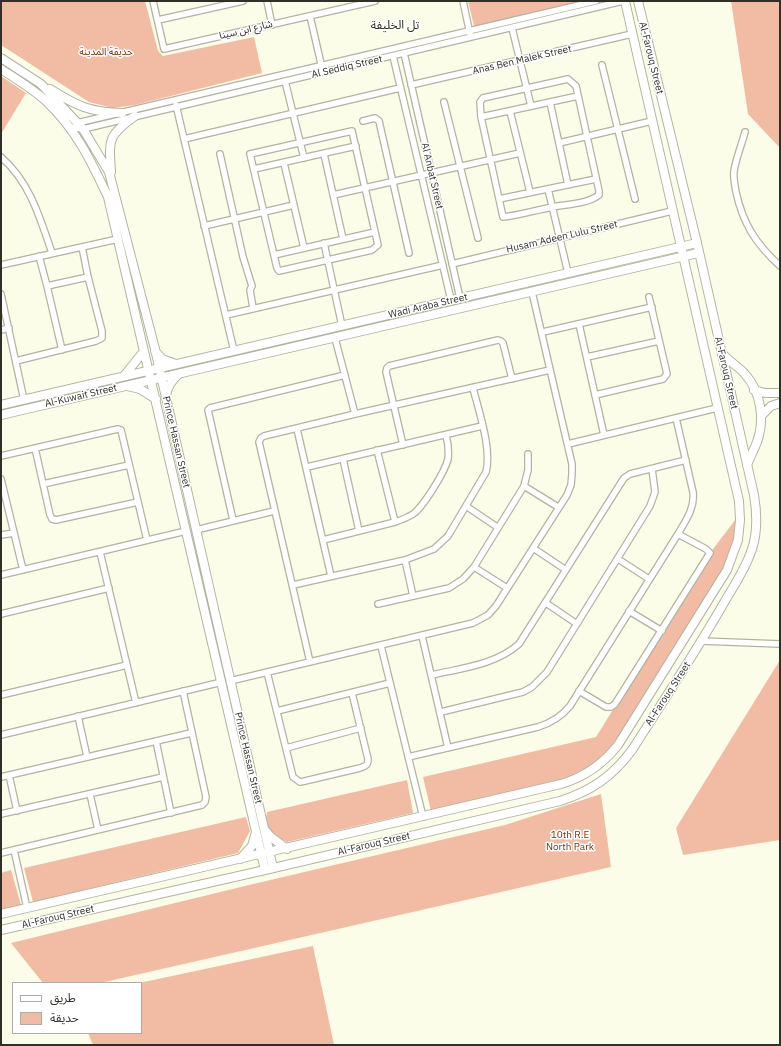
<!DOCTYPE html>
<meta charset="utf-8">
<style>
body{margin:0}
#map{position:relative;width:781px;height:1046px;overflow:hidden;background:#fbfde9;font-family:"IBM Plex Sans","Noto Sans Arabic",sans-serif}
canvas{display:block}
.frame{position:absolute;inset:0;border:2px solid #2f3028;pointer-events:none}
.legend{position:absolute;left:12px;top:982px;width:130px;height:52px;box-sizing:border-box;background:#fff;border:1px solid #acaca9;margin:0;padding:5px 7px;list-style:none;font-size:12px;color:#2f3028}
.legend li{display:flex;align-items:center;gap:8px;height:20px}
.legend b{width:20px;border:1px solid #acaca9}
</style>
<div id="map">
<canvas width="781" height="1046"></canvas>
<div class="frame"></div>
<ul class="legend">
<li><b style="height:5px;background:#fff"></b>طريق</li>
<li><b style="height:11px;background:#f1bca3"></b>حديقة</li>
</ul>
</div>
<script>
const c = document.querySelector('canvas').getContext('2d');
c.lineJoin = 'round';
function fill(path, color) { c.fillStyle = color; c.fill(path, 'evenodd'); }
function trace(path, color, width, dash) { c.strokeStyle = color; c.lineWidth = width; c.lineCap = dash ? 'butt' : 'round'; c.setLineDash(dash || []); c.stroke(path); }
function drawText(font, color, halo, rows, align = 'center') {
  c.font = font + ' "IBM Plex Sans","Noto Sans Arabic",sans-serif'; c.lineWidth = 3; c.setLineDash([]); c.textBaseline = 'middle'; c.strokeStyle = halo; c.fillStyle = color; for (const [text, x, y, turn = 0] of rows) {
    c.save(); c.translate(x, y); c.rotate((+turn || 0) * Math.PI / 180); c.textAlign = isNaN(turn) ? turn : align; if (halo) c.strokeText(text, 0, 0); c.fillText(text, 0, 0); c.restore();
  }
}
const green = new Path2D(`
 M1,1H145L158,51L163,56L254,37L262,73L135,105L113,108L89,102L1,45Z
 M468,1H596L475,30Z
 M731,1H780V148L748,114Z
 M1,76L26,93L1,134Z
 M739,515L732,560L610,756L577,776L431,811L423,777L596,737L713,549Z
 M780,660V840L683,855L676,828Z
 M407,780L413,813L287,842L264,830L267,812Z
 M601,794L611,867L100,983H43L11,943L249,885L505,825Z
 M246,817L250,831L238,853L33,902L24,868Z
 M11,870L21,905L1,910V873Z
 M313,946L334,1045H93L88,1033H141V983H139Z`);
const street = new Path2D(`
 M153,1L164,49L375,1
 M267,1L272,25
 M463,1L470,34
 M310,16L322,68
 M158,20L243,1
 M512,28L531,106
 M404,53L460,298
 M393,56L451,300
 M602,65L635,199
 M568,79L576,86L599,191V195C587,204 568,204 553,207C536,210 520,215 503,217L481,117L480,102L483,98Z
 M285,81L304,158
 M411,85L632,34
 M444,102L478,238
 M550,102L568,185
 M176,105L234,351
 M510,111L530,192
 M481,117L578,96
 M363,121L375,118L379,121L409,253
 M77,125V123L596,1
 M70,127L83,129L623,1
 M352,131L378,245L372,250L279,271L277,268L250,154Z
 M745,132C742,144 736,158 734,171C733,177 735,186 736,192C743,224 756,244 780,266
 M184,139L400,88
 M559,143L652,121
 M220,154L243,257L252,286L250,290L253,308
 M324,154L343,239
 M1,157C30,182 40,218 52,253
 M284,163L304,248
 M254,169L356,146
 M548,189L568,273
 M333,195L520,153
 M499,199L596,179
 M204,226L294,205
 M324,243L342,326
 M274,255L375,232
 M39,256L47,286
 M452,264L672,211
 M1,265L118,239
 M1,294L24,400
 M226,315L443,265
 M579,324L604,435
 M1,330L9,328
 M543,332L652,307
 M335,338L355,414
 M62,350L47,286L88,277
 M587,357L659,341
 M16,361L96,341L102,338V331L88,277L82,247
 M595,395L663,379L667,374L649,297
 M297,429L331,576
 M568,444L717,408
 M403,445L386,372L387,368L389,366L498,340L501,341L503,343L512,379
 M35,448L50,515L52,519L56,520L138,502
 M377,450L395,522
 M1,456L118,429L121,430L147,540
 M343,459L359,531
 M307,467L482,426
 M1,479L23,570
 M43,484L129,465
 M524,486L558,507
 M466,506L497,527
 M233,520L208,410L210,408L345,375
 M196,530L274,511
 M1,535L14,533
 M323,540L395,522C401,520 407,518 413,514C423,507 445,472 448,459C449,451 448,443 446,435
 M533,548L566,570
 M100,552L136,703
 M618,559L649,579
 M405,560L413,596
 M474,567L507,588
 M1,575L186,531
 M293,585L405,560L434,549L448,536L486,472C492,449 479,412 473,388
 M546,603L577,624
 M378,604L449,588L463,579L474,567L524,486L528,470V454
 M629,611L662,631
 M1,614L109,588
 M422,636L448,748
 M701,641L780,644
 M381,646L423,817
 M310,662L259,442L261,438L264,436L355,414L550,370
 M267,672L293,777L300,782L305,781L360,768C366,766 368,765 368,759L352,693
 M432,675C462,668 495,665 519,644L624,478L630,474L686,460
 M230,681L473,623L488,615L496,606L567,495L571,485L572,474V464L532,292
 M579,691L606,707H611L615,704L710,553L706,549L678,534
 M1,695L127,665
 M277,711L390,683
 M441,712L523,692L532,687L547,672L650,506L655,492L652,469
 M78,716L87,757
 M1,735L222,682
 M156,741L171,813
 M286,748L361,728
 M408,757L538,727C551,723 561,717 570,706L678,534C686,520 695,508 693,492L676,418
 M9,775L17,811
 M1,777L191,733
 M90,794L98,830
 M1,814L163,777
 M14,850L27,908
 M1,853L202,805L205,802L206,797L183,691`);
const secondary = new Path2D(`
 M722,353C728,361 738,366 745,374C761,392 765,419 757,442C754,450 750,457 747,465
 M754,390L765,393H780
 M1,405L697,243
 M1,415L698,253
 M761,416L771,406L780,403`);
const primary = new Path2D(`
 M1,58L41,84L83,129L109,172L155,349L273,868
 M1,69C16,79 33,89 46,101C76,129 91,161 108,197L265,870
 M50,89C77,106 89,112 122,113
 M111,172C109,140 107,136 135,116
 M155,351L162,359L176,364
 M124,376L144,351
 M127,386L140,389L156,399
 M166,396C167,387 173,379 179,374
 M265,830L271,837L287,849
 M240,859L252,846L256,832
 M1,914L561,784C585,777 603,764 618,745L727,570L738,540L740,520L739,501L625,1
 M1,930L265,870L560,801C591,791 612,777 632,750C662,703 693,656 721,608C732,588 745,571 752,549C758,531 757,513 754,495L697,243L638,1`);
const streetNames = [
 ["شارع ابن سينا",246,30,-13],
 ["Al-Farouq Street",651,58,76],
 ["Anas Ben Malek Street",522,60,-13],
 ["Al Seddiq Street",347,67,-13],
 ["Al Anbat Street",432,176,77],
 ["Husam Adeen Lulu Street",562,237,-13],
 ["Wadi Araba Street",428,306,-13],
 ["Al-Farouq Street",726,373,77],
 ["Al-Kuwait Street",81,396,-13],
 ["Prince Hassan Street",176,442,77],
 ["Al-Farouq Street",668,694,-57],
 ["Prince Hassan Street",248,758,77],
 ["Al-Farouq Street",374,844,-13],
 ["Al-Farouq Street",58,917,-13]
];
const parkNames = [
 ["حديقة المدينة",106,52],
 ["10th R.E",570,835],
 ["North Park",570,847]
];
const quarterNames = [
 ["تل الخليفة",395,26]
];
fill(green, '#f1bca3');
trace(street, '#b2b4a1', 8);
trace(secondary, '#b2b4a1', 10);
trace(primary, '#b2b4a1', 10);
trace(street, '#fff', 5.5);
trace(secondary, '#fff', 8);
trace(primary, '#fff', 8);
drawText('10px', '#2f3028', '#fff', streetNames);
drawText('10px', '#773309', '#fff', parkNames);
drawText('12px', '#2f3028', '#fff', quarterNames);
</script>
